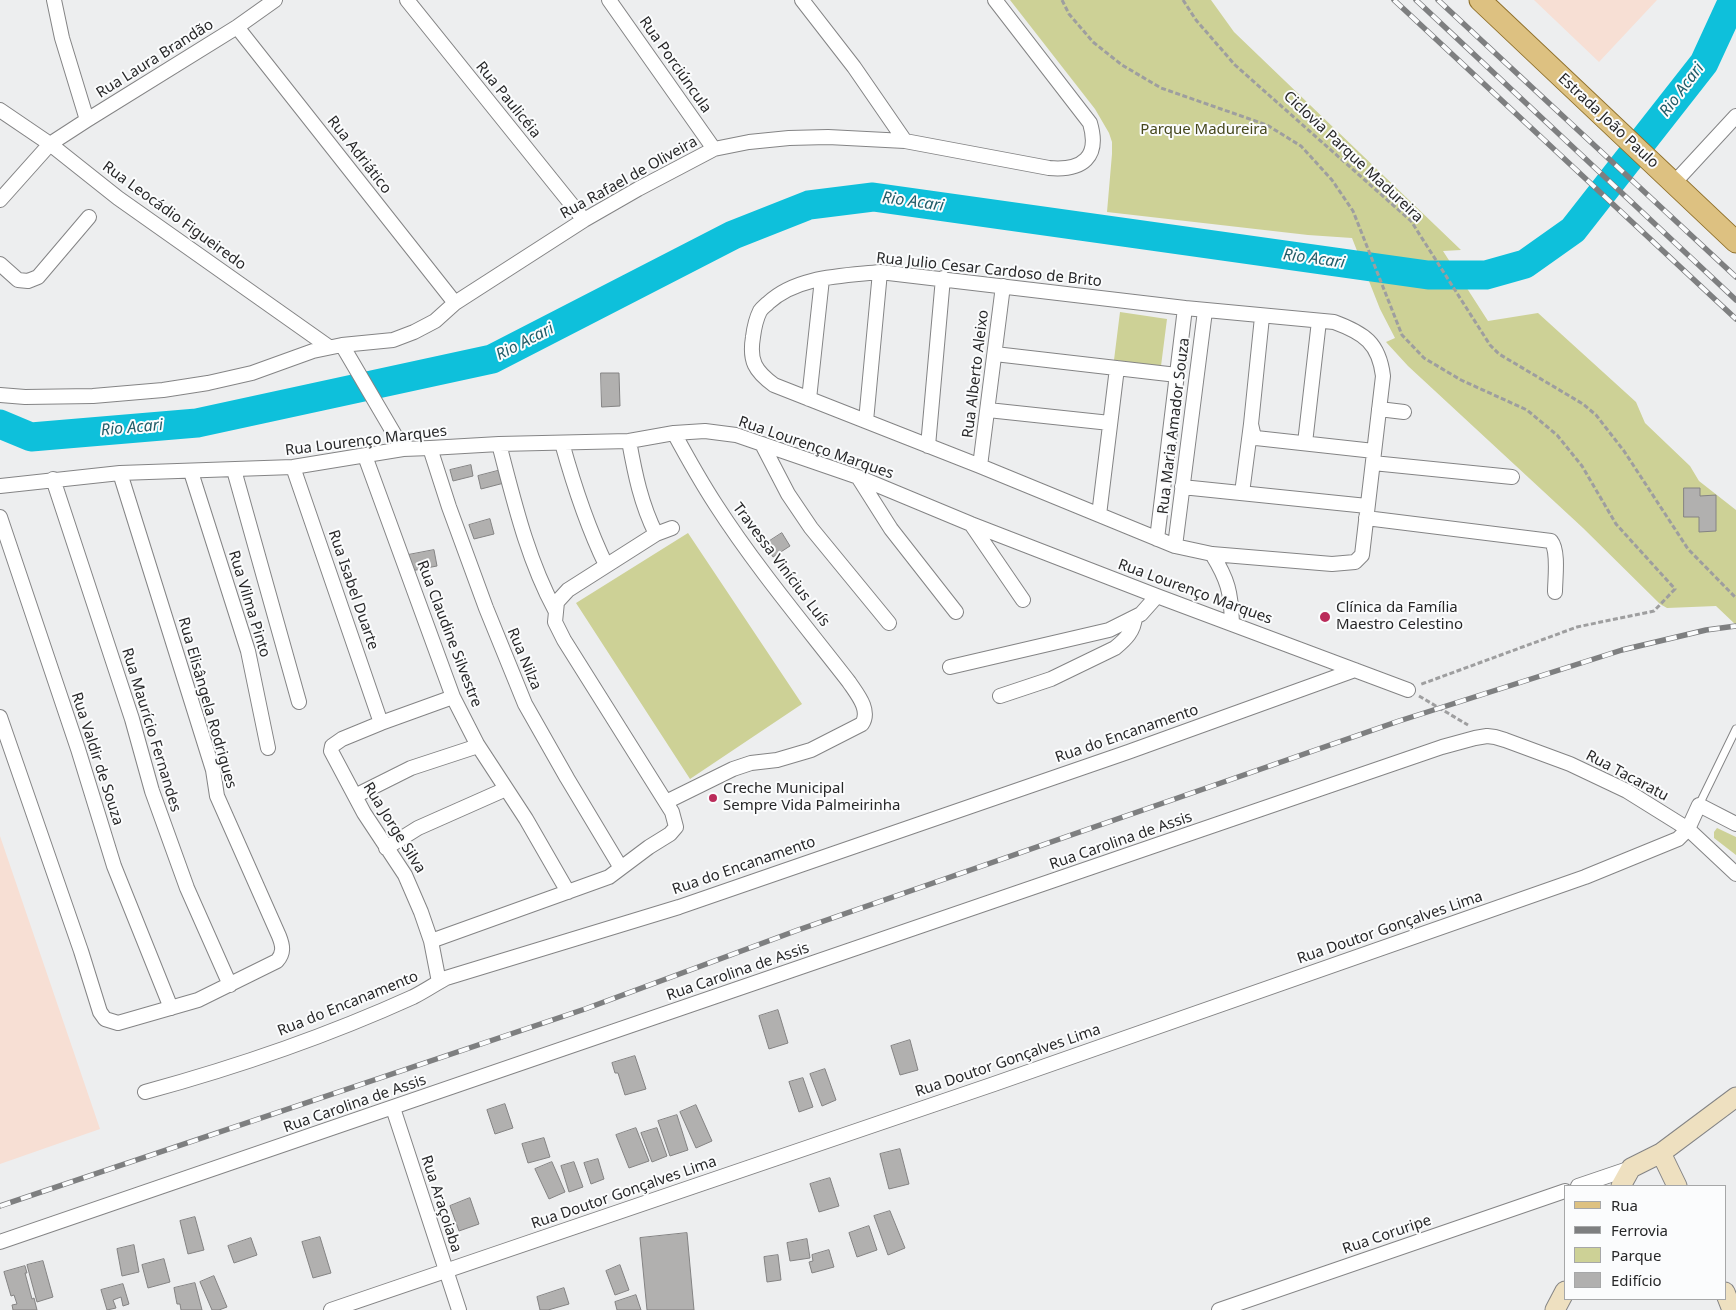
<!DOCTYPE html>
<meta charset="utf-8">
<style>
body{margin:0}
#map{position:relative;width:1736px;height:1310px;overflow:hidden;background:#edeeef;font-family:"Noto Sans",sans-serif}
canvas{display:block}
.legend{position:absolute;left:1564px;top:1185px;width:162px;height:115px;box-sizing:border-box;background:#fbfcfd;border:1px solid #a6a7a8;margin:0;padding:6px 9px;list-style:none;font-size:15px;color:#272728}
.legend li{display:flex;align-items:center;gap:10px;height:25px}
.legend b{width:25px;border:1px solid #a6a7a8}
</style>
<div id="map">
<canvas width="1736" height="1310"></canvas>
<ul class="legend">
<li><b style="height:6px;background:#ddc181"></b>Rua</li>
<li><b style="height:6px;background:#7e7f80"></b>Ferrovia</li>
<li><b style="height:14px;background:#cdd196"></b>Parque</li>
<li><b style="height:14px;background:#b1b0af"></b>Edifício</li>
</ul>
</div>
<script>
const c = document.querySelector('canvas').getContext('2d');
c.lineJoin = 'round';
function fill(path, color) { c.fillStyle = color; c.fill(path, 'evenodd'); }
function trace(path, color, width, dash) { c.strokeStyle = color; c.lineWidth = width; c.lineCap = dash ? 'butt' : 'round'; c.setLineDash(dash || []); c.stroke(path); }
function drawText(font, color, halo, rows, align = 'center') {
  c.font = font + ' "Noto Sans",sans-serif'; c.lineWidth = 4; c.setLineDash([]); c.textBaseline = 'middle'; c.strokeStyle = halo; c.fillStyle = color; for (const [text, x, y, turn = 0] of rows) {
    c.save(); c.translate(x, y); c.rotate((+turn || 0) * Math.PI / 180); c.textAlign = isNaN(turn) ? turn : align; if (halo) c.strokeText(text, 0, 0); c.fillText(text, 0, 0); c.restore();
  }
}
const industrial = new Path2D(`
 M1534,0H1657L1599,62Z
 M0,836L100,1129L0,1164Z`);
const green = new Path2D(`
 M1010,0H1211L1234,32L1461,250L1443,251L1488,321L1538,313L1636,402L1645,423L1690,466L1699,481L1736,510V625L1716,606L1667,608L1660,604L1583,528L1408,366L1386,342L1395,338L1380,309L1352,238L1308,235L1107,212L1112,154V142L1109,133L1095,109Z
 M1120,312L1167,319L1161,366L1114,360Z
 M688,533L802,704L690,779L576,603Z
 M1717,828L1736,837V855L1714,838V832Z`);
const river = new Path2D(`
 M0,424L31,437L197,423L492,359L733,235L809,205L873,197L1428,275H1486L1525,264L1573,230L1704,63L1733,0`);
const building = new Path2D(`
 M601,373H619L620,406L602,407Z
 M471,465L473,476L453,481L450,470Z
 M505,469L508,482L481,489L478,476Z
 M1684,488H1700V496L1716,495V531L1699,532V517H1684Z
 M490,519L494,534L474,539L469,525Z
 M782,533L790,546L773,557L765,544Z
 M434,550L437,566L411,571L408,555Z
 M778,1010L788,1043L769,1049L759,1016Z
 M910,1040L918,1070L900,1075L891,1046Z
 M635,1056L646,1089L625,1095L618,1073H615L612,1063Z
 M825,1069L836,1100L822,1106L810,1074Z
 M803,1078L813,1107L799,1112L789,1082Z
 M505,1104L513,1128L495,1134L487,1110Z
 M696,1105L712,1141L696,1148L680,1112Z
 M677,1115L688,1150L670,1156L658,1121Z
 M636,1128L649,1161L629,1168L616,1135Z
 M657,1128L667,1156L652,1162L641,1133Z
 M544,1138L550,1157L528,1163L522,1144Z
 M900,1149L909,1184L889,1189L880,1154Z
 M598,1159L604,1179L591,1184L584,1163Z
 M552,1162L565,1192L549,1199L535,1169Z
 M574,1162L583,1187L569,1192L561,1166Z
 M830,1178L839,1206L819,1212L810,1184Z
 M470,1198L479,1224L459,1231L450,1206Z
 M890,1211L905,1248L888,1255L874,1216Z
 M195,1217L204,1250L188,1254L180,1221Z
 M869,1226L877,1250L857,1257L849,1233Z
 M687,1233L694,1310H647L640,1238Z
 M320,1237L331,1273L313,1278L302,1242Z
 M251,1238L257,1255L234,1263L228,1246Z
 M807,1239L810,1258L790,1261L787,1243Z
 M134,1245L139,1272L122,1276L117,1249Z
 M829,1250L834,1267L812,1273L809,1262L813,1261L812,1255Z
 M778,1255L781,1280L767,1282L764,1257Z
 M164,1259L170,1282L148,1288L142,1265Z
 M43,1261L53,1297L37,1302L27,1265Z
 M620,1265L629,1290L615,1295L606,1271Z
 M25,1266L27,1273H25L32,1299L34,1298L37,1310H13L12,1305L17,1304L14,1295L11,1296L4,1272Z
 M214,1276L227,1307L219,1310H212L200,1282Z
 M195,1283L202,1310H181L180,1304H177L174,1288Z
 M123,1284L129,1304L123,1306L121,1297L113,1300L116,1308L107,1310L101,1290Z
 M564,1288L569,1304L548,1310H540L537,1297Z
 M636,1295L641,1310H617L615,1302Z`);
const path = new Path2D(`
 M1062,0L1069,14L1093,42L1122,65L1161,88L1267,125L1301,146L1332,180L1353,211L1402,335L1424,358L1461,380L1527,410L1557,435L1582,466L1616,524L1675,589L1654,611L1577,627L1419,685
 M1183,0L1196,20L1235,65L1411,221L1490,345L1499,354L1583,404L1596,415L1624,451L1688,549L1736,598
 M1419,696L1468,725`);
const lane = new Path2D(`
 M1699,805L1736,729`);
const street = new Path2D(`
 M54,0L62,38L87,120
 M407,0L584,220
 M609,0L714,149
 M802,0L854,67L905,141
 M237,27L455,303
 M0,110L50,144L118,198L329,347
 M1674,183L1736,116
 M0,200L50,144L87,120L237,27L275,0
 M0,264L18,280L28,281L38,277L89,217
 M880,272L1185,308L1334,322C1364,333 1379,343 1383,376L1362,555L1355,562L1332,564L1212,554L1175,546L980,466L774,385C755,371 749,361 753,337C754,329 756,319 760,311C762,308 765,306 768,303C797,276 842,276 880,272Z
 M342,345L403,449
 M995,354L1177,375
 M0,395L25,397L93,396L163,390L208,383L252,373L313,351L342,345L393,340L414,332L435,321L455,303L584,220L638,189L714,149L749,142L789,138L828,137L905,141L1049,168C1083,171 1100,157 1090,123L995,0
 M809,399L822,279
 M1379,409L1404,412
 M988,410L1110,423
 M866,421L880,272
 M1251,424L1253,433L1256,438L1374,451
 M629,441C635,474 641,504 656,534
 M562,443C574,486 587,526 606,565
 M1305,443L1319,321
 M499,444C514,501 527,558 555,610
 M762,444L788,494L811,528L889,623
 M928,446L943,278
 M430,448L449,507L486,608L525,704L567,778L621,868
 M365,456L453,697L477,744L526,819L568,892
 M1373,463L1512,477
 M980,466L1003,286
 M293,467L381,723
 M234,470L299,702
 M191,472L248,651L268,748
 M858,477L891,529L956,612
 M53,479L132,719L152,791L187,888L230,985
 M0,486L120,473L293,467L403,449L430,448L499,444L629,441L674,433L705,431L736,435L858,477L971,524L1157,596L1408,690
 M1182,487L1367,506
 M1242,493L1251,424L1262,317
 M1099,515L1117,368
 M0,517L78,749L114,866L171,1008
 M1366,518L1551,541C1559,551 1555,579 1555,592
 M971,524L1023,600
 M1157,539L1185,308
 M1175,546L1205,311
 M1212,554C1228,580 1231,592 1232,623
 M950,667L1109,630L1141,614L1157,596
 M1000,696L1051,679L1115,648C1126,639 1134,631 1135,617
 M0,717L81,951L100,1012L105,1019L118,1023L198,1000L277,961C284,953 283,946 279,936L217,796L213,770L120,473
 M355,796L411,768L478,746
 M666,802L733,769L751,763L777,760L811,750L862,724C871,710 857,694 849,682C804,624 756,567 716,505C701,482 687,457 674,433
 M386,848L418,828L506,789
 M431,941L609,877L649,847L670,834L676,827L672,812L564,640L555,622L557,602L568,590L656,534L672,528
 M439,982L431,941L421,912L405,875L364,813L331,751L332,746L342,739L381,723L453,697
 M145,1092C237,1067 327,1036 413,997C425,991 435,984 446,978L679,907L1128,752L1355,670
 M393,1108L459,1310
 M1578,1186L1631,1168
 M0,1242L1442,747L1475,738L1487,736L1495,737L1505,740L1570,764L1627,791L1688,829L1736,874
 M331,1310L994,1084L1585,877L1678,839L1688,829L1699,805L1736,824
 M1219,1310L1565,1191`);
const secondary = new Path2D(`
 M1661,1153L1677,1186
 M1621,1186L1631,1168L1661,1153L1736,1097
 M1725,1292L1732,1310
 M1555,1310L1565,1291`);
const primary = new Path2D(`
 M1480,0L1736,242`);
const rail = new Path2D(`
 M1394,0L1736,319
 M1416,0L1736,300
 M1438,0L1736,277
 M0,1206L585,1009L798,930L1399,721L1622,650L1706,630L1736,626`);
const markers = [
 [1325,617,6,"#ba2b5a"],
 [713,798,5,"#ba2b5a"]
];
const streetNames = [
 ["Rua Laura Brandão",155,59,-32],
 ["Rua Porciúncula",675,65,55],
 ["Rua Paulicéia",508,100,51],
 ["Estrada João Paulo",1608,121,43],
 ["Rua Adriático",359,155,52],
 ["Ciclovia Parque Madureira",1353,157,43],
 ["Rua Rafael de Oliveira",629,178,-29],
 ["Rua Leocádio Figueiredo",174,216,36],
 ["Rua Julio Cesar Cardoso de Brito",989,270,6],
 ["Rua Alberto Aleixo",976,374,-83],
 ["Rua Maria Amador Souza",1174,426,-83],
 ["Rua Lourenço Marques",366,441,-7],
 ["Rua Lourenço Marques",816,448,19],
 ["Travessa Vinícius Luís",781,565,53],
 ["Rua Isabel Duarte",353,590,71],
 ["Rua Lourenço Marques",1195,592,20],
 ["Rua Vilma Pinto",249,604,73],
 ["Rua Claudine Silvestre",449,634,69],
 ["Rua Nilza",524,659,67],
 ["Rua Elisângela Rodrigues",207,703,74],
 ["Rua Maurício Fernandes",151,730,73],
 ["Rua do Encanamento",1127,734,-19],
 ["Rua Valdir de Souza",97,759,72],
 ["Rua Tacaratu",1627,776,28],
 ["Rua Jorge Silva",394,828,58],
 ["Rua Carolina de Assis",1121,841,-19],
 ["Rua do Encanamento",744,866,-19],
 ["Rua Doutor Gonçalves Lima",1390,928,-19],
 ["Rua Carolina de Assis",738,972,-19],
 ["Rua do Encanamento",348,1004,-22],
 ["Rua Doutor Gonçalves Lima",1008,1061,-19],
 ["Rua Carolina de Assis",355,1104,-19],
 ["Rua Doutor Gonçalves Lima",624,1193,-19],
 ["Rua Araçoiaba",441,1204,72],
 ["Rua Coruripe",1387,1235,-19]
];
const parkNames = [
 ["Parque Madureira",1204,130]
];
const poiNames = [
 ["Clínica da Família",1336,608],
 ["Maestro Celestino",1336,625],
 ["Creche Municipal",723,789],
 ["Sempre Vida Palmeirinha",723,806]
];
const waterNames = [
 ["Rio Acari",1682,90,-53],
 ["Rio Acari",913,202,8],
 ["Rio Acari",1314,259,8],
 ["Rio Acari",525,342,-27],
 ["Rio Acari",132,428,-5]
];
fill(industrial, '#f7dfd4');
fill(green, '#cdd196');
trace(river, '#0ec0db', 29);
fill(building, '#b1b0af');
trace(building, '#848383', 1);
trace(lane, '#848485', 9);
trace(street, '#848485', 16);
trace(secondary, '#848485', 21);
trace(primary, '#8f702b', 23);
trace(path, '#9e9e9f', 3, [5, 2.5]);
trace(lane, '#fff', 7);
trace(street, '#fff', 14);
trace(secondary, '#eee0c0', 19);
trace(primary, '#ddc181', 21);
trace(rail, '#7e7f80', 5.5);
trace(rail, '#fbfcfd', 4, [11]);
for (const [x, y, r, color] of markers) { const dot = new Path2D(); dot.arc(x, y, r, 0, 2 * Math.PI); c.fillStyle = color; c.fill(dot); trace(dot, '#fbfcfd', 2); }
drawText('15px', '#272728', '#fbfcfd', streetNames);
drawText('15px', '#45471c', '#fbfcfd', parkNames);
drawText('15px', '#272728', '#fbfcfd', poiNames, 'left');
drawText('italic 16px', '#225d69', '#fbfcfd', waterNames);
</script>
